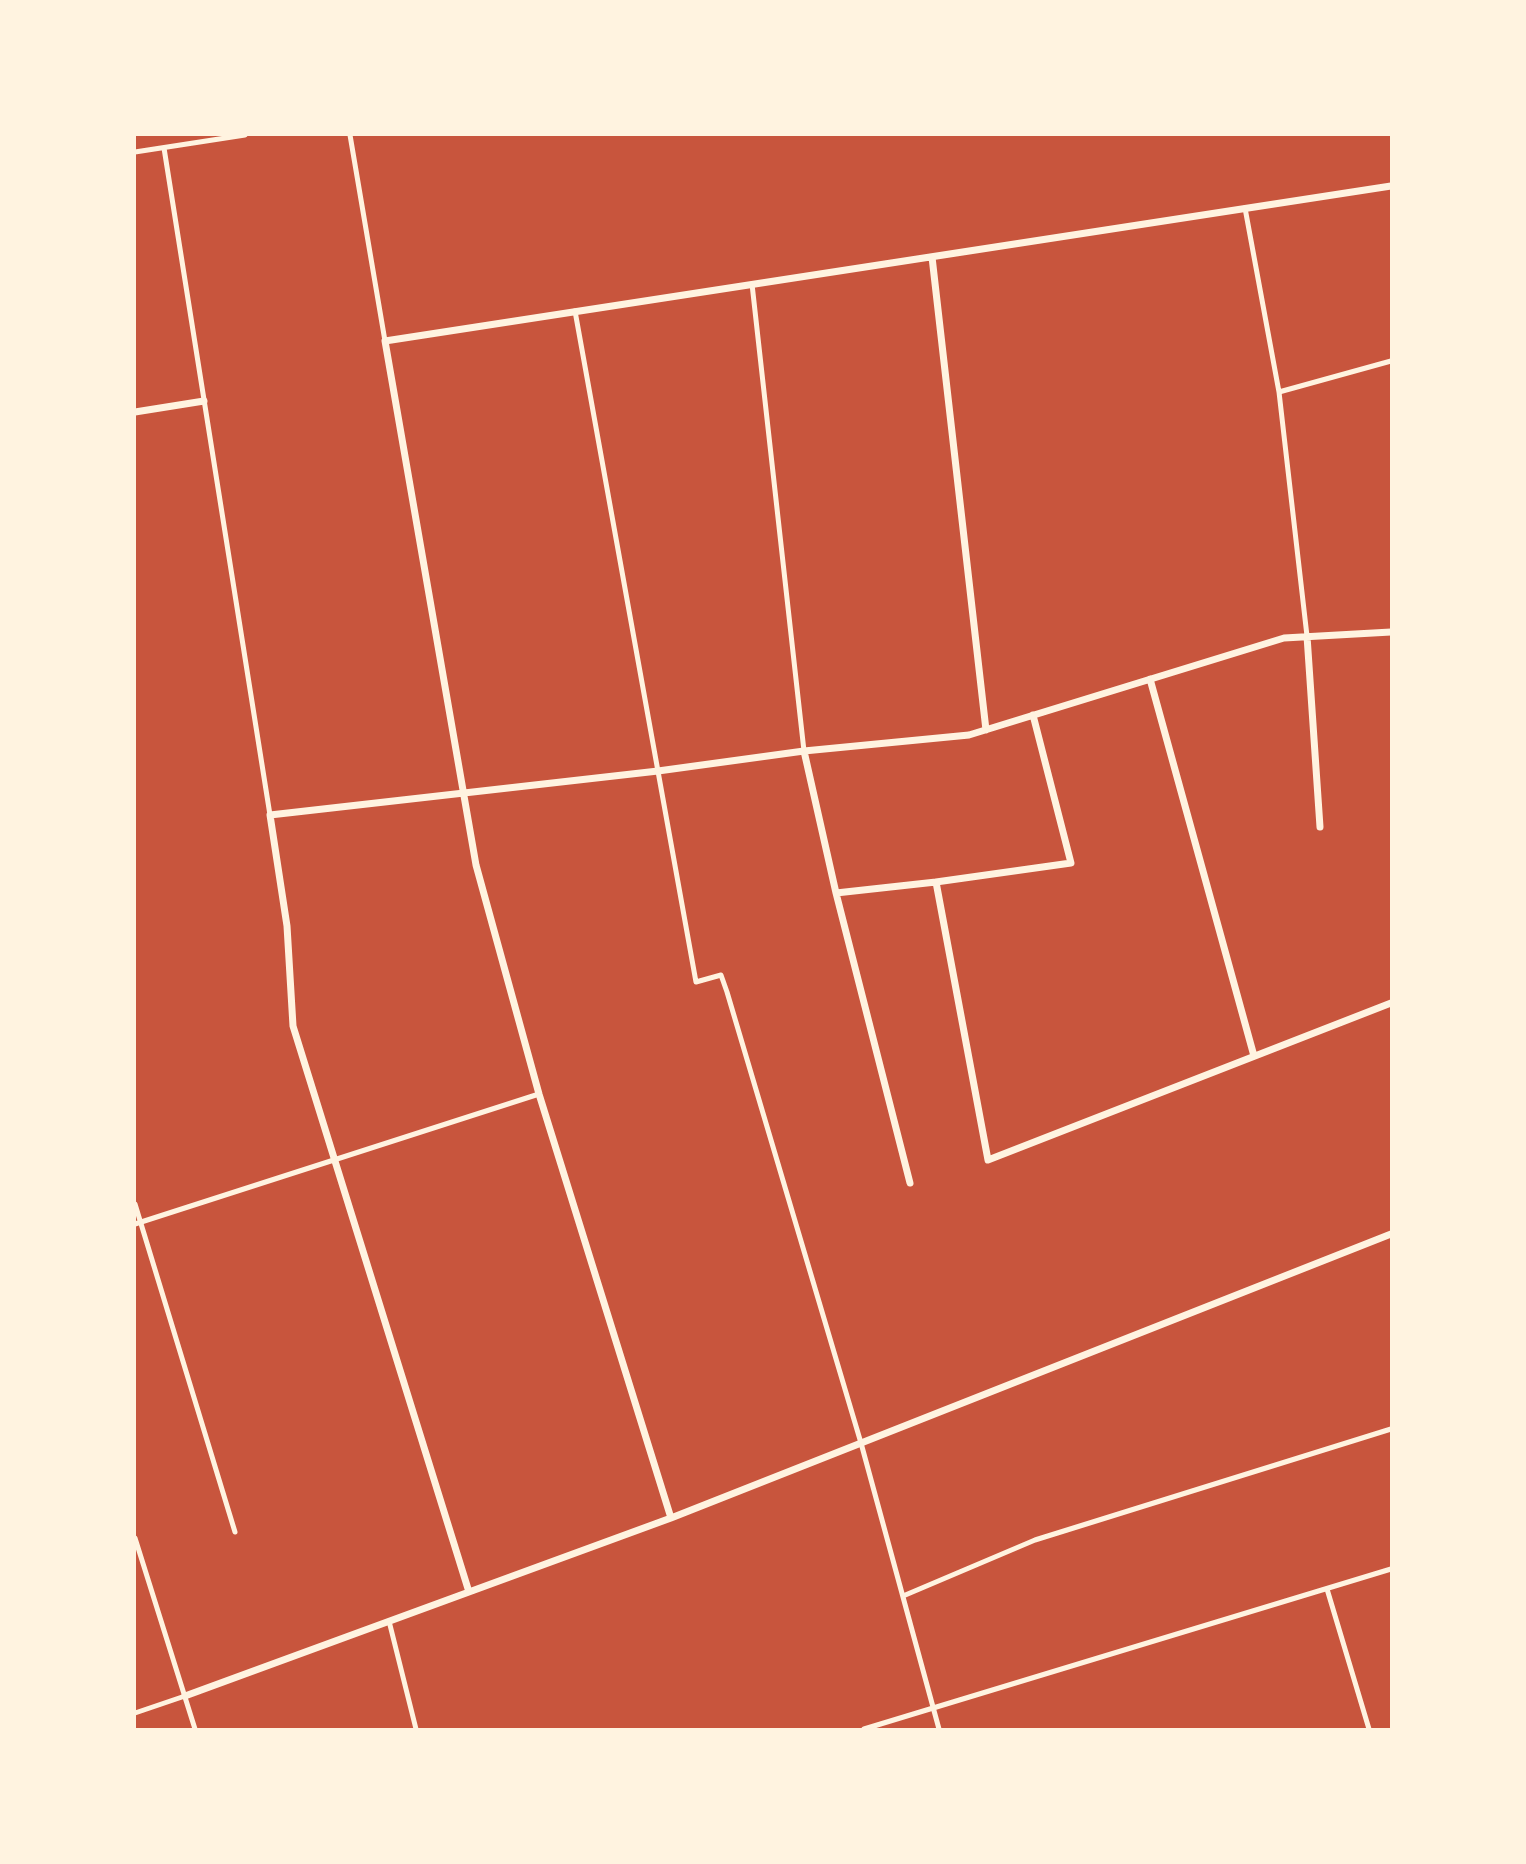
<!DOCTYPE html>
<style>
body{margin:0}
#map{position:relative;width:1526px;height:1864px;overflow:hidden;background:#c8553d;font-family:Barlow,sans-serif}
canvas{display:block}
.frame{position:absolute;inset:0;border:136px solid #fff3e0;pointer-events:none}
</style>
<div id="map">
<canvas width="1526" height="1864"></canvas>
<div class="frame"></div>
</div>
<script>
const c = document.querySelector('canvas').getContext('2d');
c.lineJoin = 'round';
function trace(path, color, width, dash) { c.strokeStyle = color; c.lineWidth = width; c.lineCap = dash ? 'butt' : 'round'; c.setLineDash(dash || []); c.stroke(path); }
const service = new Path2D(`
 M350,135L385,341
 M164,148L270,815
 M135,152L245,135
 M1245,208L1279,392L1307,636
 M752,284L804,751
 M575,311L696,982L721,975L727,992L861,1443L939,1729
 M1279,392L1391,361
 M135,1204L235,1532
 M135,1224L539,1094
 M135,1538L195,1729
 M1327,1589L1369,1729
 M903,1596L1035,1540L1391,1429
 M389,1621L416,1729
 M135,1713L185,1696
 M864,1729L1391,1569`);
const minor = new Path2D(`
 M932,257L986,730
 M135,412L204,401
 M1307,636L1320,827
 M1150,679L1254,1056
 M804,751L836,893L910,1183
 M936,882L988,1160L1391,1003
 M836,893L936,882L1071,863L1033,715
 M671,1518L539,1094L476,865L385,341L1391,186
 M469,1592L293,1026L287,926L270,815L658,771L804,751L969,735L1284,638L1391,632
 M185,1696L671,1518L1391,1234`);
trace(service, '#fff3e0', 5);
trace(minor, '#fff3e0', 7);
</script>
